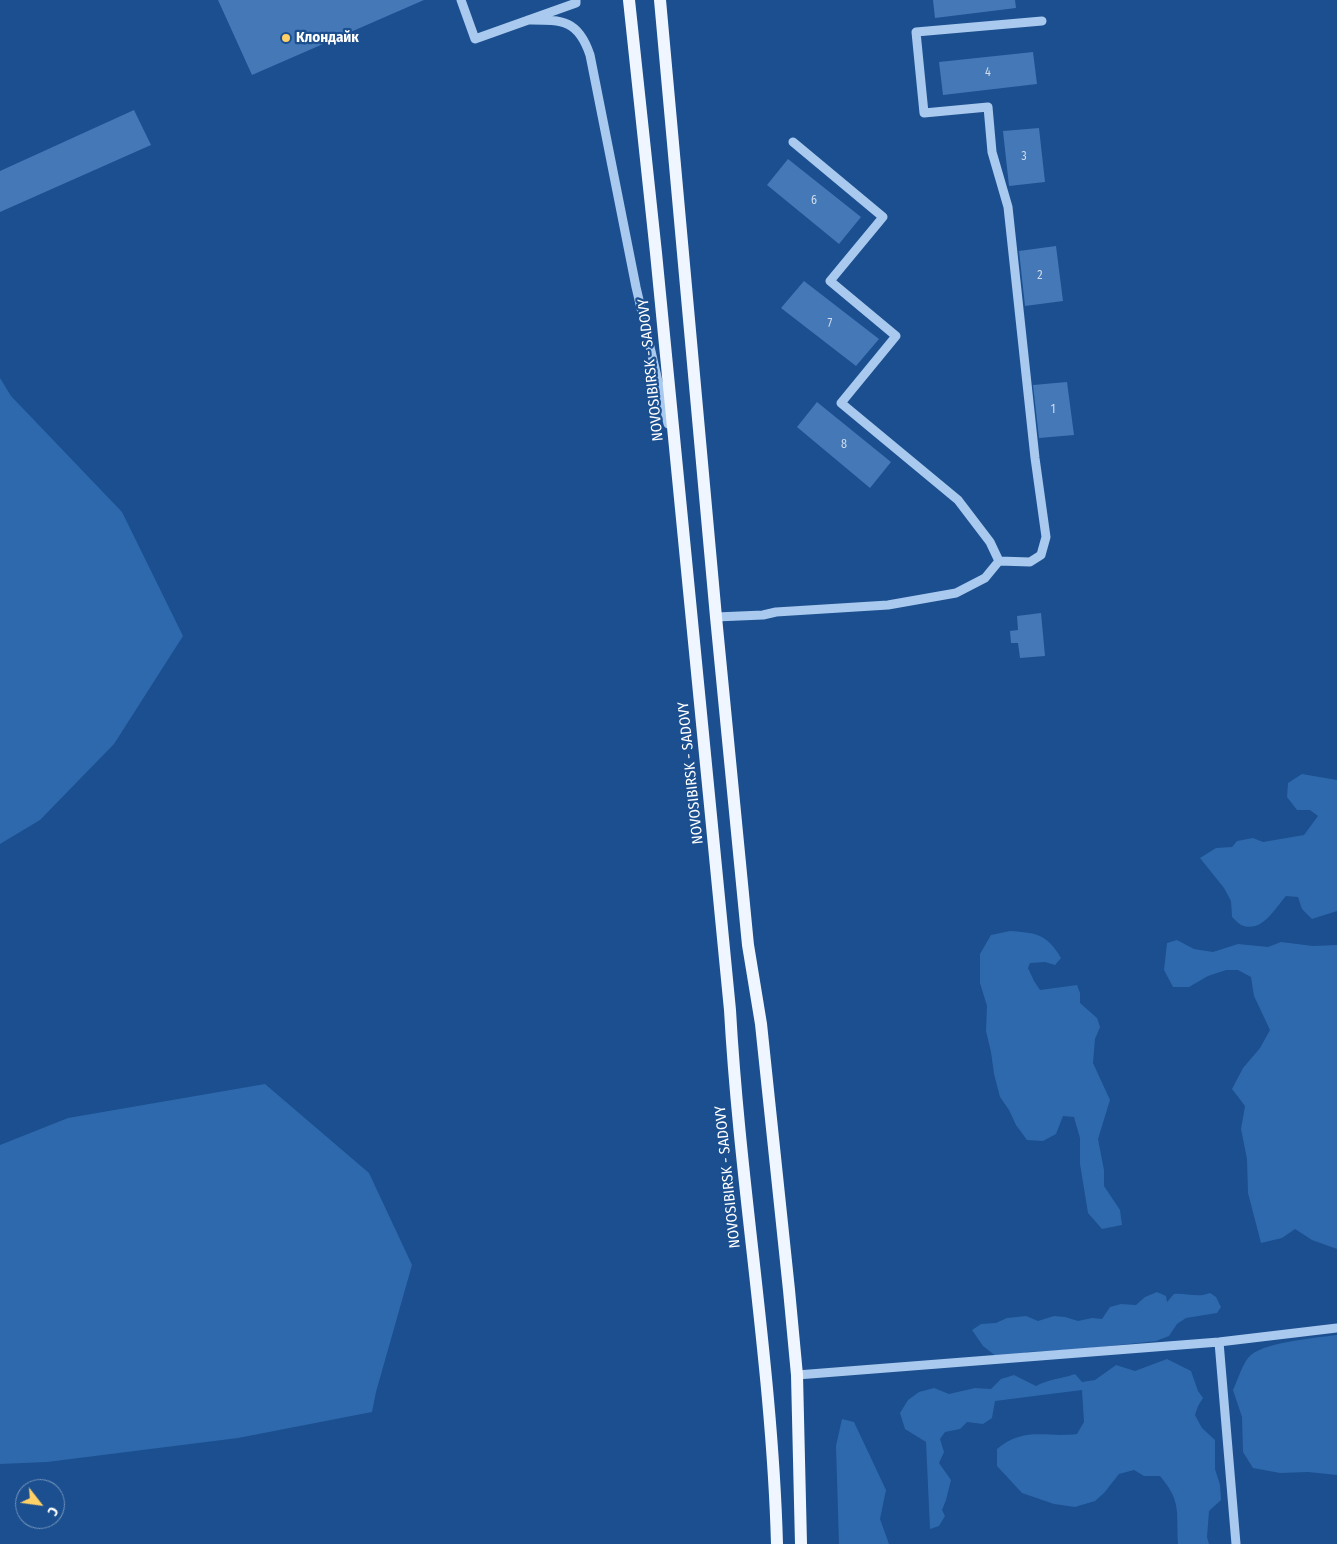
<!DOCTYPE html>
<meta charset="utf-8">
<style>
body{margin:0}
#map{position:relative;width:1337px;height:1544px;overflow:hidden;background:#1b4f8f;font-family:"Fira Sans Condensed",sans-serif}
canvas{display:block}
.north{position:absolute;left:15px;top:1479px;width:50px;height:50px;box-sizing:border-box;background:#1b4f8f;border:1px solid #7695bc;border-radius:50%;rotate:120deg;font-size:14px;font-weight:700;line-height:20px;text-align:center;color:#fff}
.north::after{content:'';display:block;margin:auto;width:18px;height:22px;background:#ffd166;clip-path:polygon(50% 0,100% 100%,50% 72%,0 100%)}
</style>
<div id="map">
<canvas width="1337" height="1544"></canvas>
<div class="north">С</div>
</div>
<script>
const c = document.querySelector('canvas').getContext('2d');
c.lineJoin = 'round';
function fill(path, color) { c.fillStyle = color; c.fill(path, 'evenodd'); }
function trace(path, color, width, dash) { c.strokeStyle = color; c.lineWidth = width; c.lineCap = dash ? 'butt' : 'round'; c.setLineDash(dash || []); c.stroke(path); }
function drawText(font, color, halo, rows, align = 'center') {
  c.font = font + ' "Fira Sans Condensed",sans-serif'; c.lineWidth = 4.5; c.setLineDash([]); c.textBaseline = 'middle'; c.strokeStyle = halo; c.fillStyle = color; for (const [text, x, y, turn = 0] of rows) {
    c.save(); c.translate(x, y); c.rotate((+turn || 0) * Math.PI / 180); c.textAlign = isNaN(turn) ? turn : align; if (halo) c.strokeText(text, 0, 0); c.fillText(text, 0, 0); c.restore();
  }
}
const green = new Path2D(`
 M0,378L11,396L122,512L183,636L114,744L40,820L0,844Z
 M1302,774L1337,780V911L1312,919L1302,909L1298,897L1286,896C1275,908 1262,934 1241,925C1238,923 1234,919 1232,917L1231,901L1224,888L1200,858L1216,848L1232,847L1237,841L1253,838L1263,842L1304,835L1318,816L1310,810H1297L1287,797L1288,783Z
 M1010,931C1037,933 1047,934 1061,958L1055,965L1045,962L1030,963L1028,968L1034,981L1040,990L1077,985L1080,993V1003L1097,1018L1100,1027L1095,1039L1093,1063L1110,1100L1098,1139L1104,1170V1186L1120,1210L1122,1225L1102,1229L1088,1213L1080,1164V1138L1074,1117L1063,1116L1056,1134L1043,1141L1027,1140L1016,1125L1009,1110L1000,1097L994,1074L991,1052L986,1031L987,1006L980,983V954L991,935Z
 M1177,940L1194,949L1213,952L1238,944L1268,947L1281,942L1313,946L1337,945V1249L1312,1240L1295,1229L1282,1238L1261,1243L1248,1193L1247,1159L1241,1129L1245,1106L1232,1089L1243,1068L1260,1048L1270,1030L1254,996L1251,977L1238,970H1226L1208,976L1189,987H1173L1164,970L1167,943Z
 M265,1084L369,1173L412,1265L376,1392L372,1412L238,1438L47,1462L0,1464V1145L68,1118Z
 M1157,1292L1166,1296L1167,1302L1174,1294C1186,1293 1198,1298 1210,1293L1216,1297L1221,1307L1217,1313L1186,1318L1177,1324L1169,1336L1156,1341L1082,1349L1027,1352L1009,1359L997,1357L983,1346L972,1330L981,1324L996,1323L1007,1318L1026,1316L1038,1321L1054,1316L1065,1317L1078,1321L1092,1318L1102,1319L1110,1307L1121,1304L1136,1305L1145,1297Z
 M1337,1335V1475L1308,1472L1280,1473L1253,1468L1243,1452L1242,1417L1233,1390C1238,1380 1241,1367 1248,1358C1260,1342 1316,1338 1337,1335Z
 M1167,1359L1191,1371L1198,1391L1203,1398L1198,1406L1195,1415L1202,1428L1215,1440V1469L1220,1485L1221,1500L1209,1511L1207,1537L1209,1544H1178C1176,1512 1182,1502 1160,1476H1144L1134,1470L1119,1474L1104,1493L1095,1501L1075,1507L1054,1504L1022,1493L997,1466V1449C1025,1426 1045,1438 1077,1434L1084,1422L1082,1390L995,1401L992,1418L983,1424L967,1422L960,1429L945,1432L940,1439L944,1452L939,1463L951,1480L946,1500L942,1510L945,1516L939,1526L930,1529L926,1442L905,1429L900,1413L908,1400L919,1392L934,1388L949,1394L975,1388L991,1389L1001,1379L1014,1375L1036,1386C1048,1379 1061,1379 1075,1374L1082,1382L1095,1380L1116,1365L1135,1371Z
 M842,1419L854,1422L886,1490L880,1519L889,1544H839L836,1446Z`);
const building = new Path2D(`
 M218,0H424L252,75Z
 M933,0H1015L1016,8L935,18Z
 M1033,52L1037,84L943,95L939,62Z
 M134,110L151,145L0,212V171Z
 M1039,128L1045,182L1009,186L1003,131Z
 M788,159L861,217L839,244L767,185Z
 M1056,246L1063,301L1025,306L1019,251Z
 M804,281L879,339L856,366L781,308Z
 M1067,382L1074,435L1039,438L1033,385Z
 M817,402L891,462L870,488L797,427Z
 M1041,613L1045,656L1020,658L1018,643H1011L1010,631L1018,630L1017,616Z`);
const minor = new Path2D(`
 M461,0L475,39L576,3V0
 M528,20C562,20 578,19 590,55L636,287L668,424
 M793,142L883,217L830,281L896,336L841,403L958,500L990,542L999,561
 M999,561L1030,562L1041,555L1046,537L1035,458L1008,207L992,152L988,107L924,113L916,32L1042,21
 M716,617L763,615L776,612L888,605L956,593L985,578L999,561
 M1219,1342L1236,1544
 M797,1375L1219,1342L1337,1328`);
const major = new Path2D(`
 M629,0L656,253L730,1010C740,1189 772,1365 777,1544
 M660,0L716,617L748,945L761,1024L789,1290L797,1375L801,1544`);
const markers = [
 [286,38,5,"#ffd166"]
];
const numberNames = [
 ["4",988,73],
 ["3",1024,157],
 ["6",814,201],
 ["2",1040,276],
 ["7",830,324],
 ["1",1053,410],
 ["8",844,445]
];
const poiNames = [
 ["Клондайк",296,38]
];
const streetNames = [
 ["NOVOSIBIRSK - SADOVY",651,370,-96],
 ["NOVOSIBIRSK - SADOVY",691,773,-96],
 ["NOVOSIBIRSK - SADOVY",728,1177,-96]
];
fill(green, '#2e69ad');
fill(building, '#4478b7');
trace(minor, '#a9c9ee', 9);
trace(major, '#f0f6ff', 12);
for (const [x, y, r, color] of markers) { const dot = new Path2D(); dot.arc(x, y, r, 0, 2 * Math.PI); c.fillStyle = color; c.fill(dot); trace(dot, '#1b4f8f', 2); }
drawText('12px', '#d0dded', null, numberNames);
drawText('bold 15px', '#fff', '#1b4f8f', poiNames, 'left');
drawText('15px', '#fff', '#1b4f8f', streetNames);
</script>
